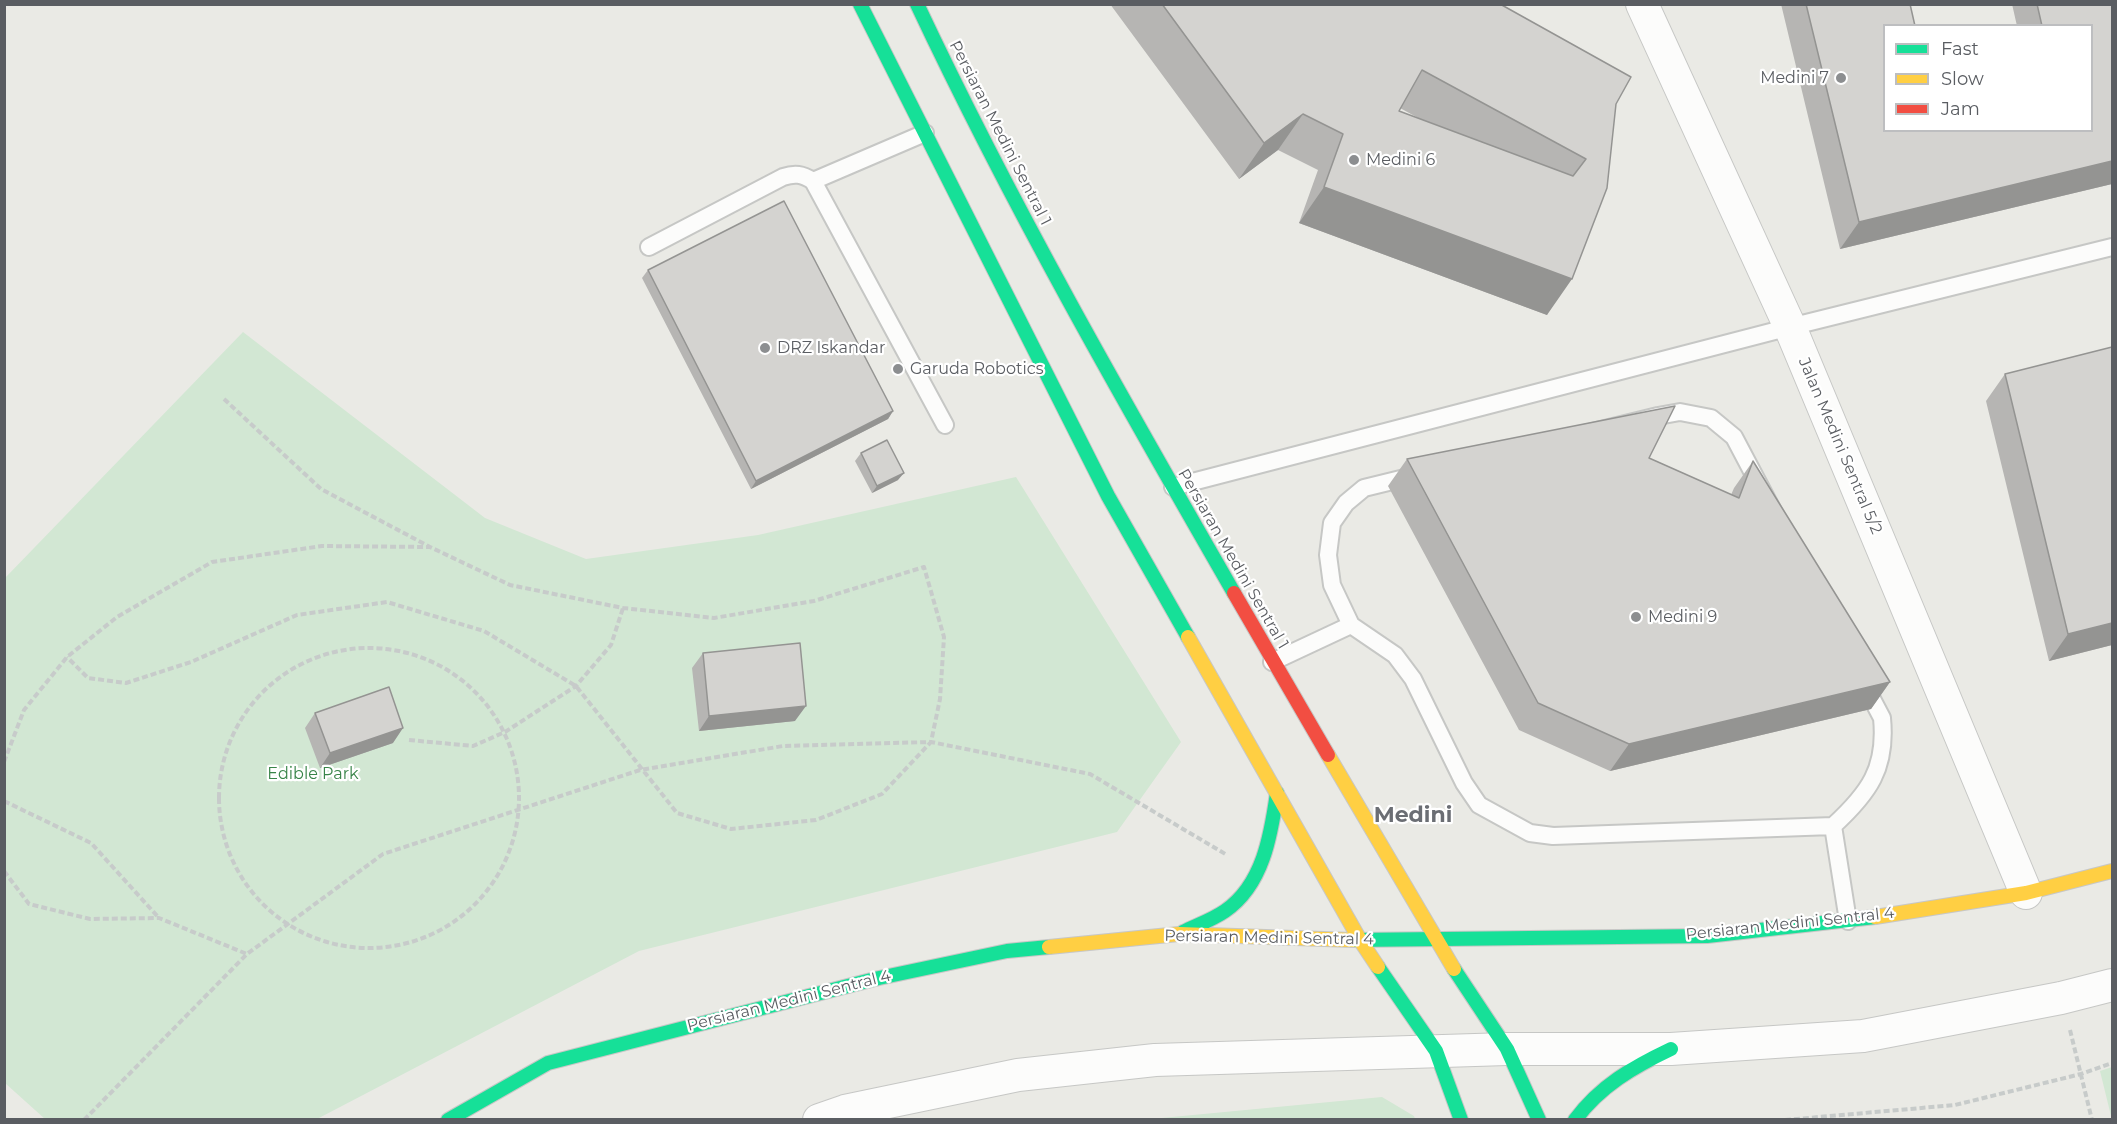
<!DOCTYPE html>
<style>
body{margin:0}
#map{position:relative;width:2117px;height:1124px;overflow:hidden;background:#eaeae5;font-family:Montserrat,sans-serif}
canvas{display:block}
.frame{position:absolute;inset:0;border:6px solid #5a5d62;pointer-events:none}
.legend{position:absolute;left:1883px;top:24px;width:210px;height:108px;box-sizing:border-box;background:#fff;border:2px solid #bdbec0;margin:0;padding:8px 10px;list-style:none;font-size:18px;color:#5a5d62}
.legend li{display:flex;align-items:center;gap:12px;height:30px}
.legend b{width:30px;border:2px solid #bdbec0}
</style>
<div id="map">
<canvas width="2117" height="1124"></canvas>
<div class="frame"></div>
<ul class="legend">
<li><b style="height:8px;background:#16e098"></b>Fast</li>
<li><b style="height:8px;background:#ffcf43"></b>Slow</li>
<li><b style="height:8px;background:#f24e42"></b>Jam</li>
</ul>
</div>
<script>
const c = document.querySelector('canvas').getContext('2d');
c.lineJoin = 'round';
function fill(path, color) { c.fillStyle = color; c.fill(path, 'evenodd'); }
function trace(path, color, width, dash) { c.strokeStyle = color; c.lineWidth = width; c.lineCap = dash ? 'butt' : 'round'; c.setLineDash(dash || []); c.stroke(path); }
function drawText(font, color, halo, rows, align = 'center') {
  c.font = font + ' Montserrat,sans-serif'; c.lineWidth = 4.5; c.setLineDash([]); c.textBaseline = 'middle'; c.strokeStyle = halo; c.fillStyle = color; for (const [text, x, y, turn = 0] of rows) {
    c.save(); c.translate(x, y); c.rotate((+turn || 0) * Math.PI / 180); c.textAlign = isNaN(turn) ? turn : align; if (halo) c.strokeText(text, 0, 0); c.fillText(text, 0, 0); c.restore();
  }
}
const green = new Path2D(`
 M243,332L485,518L586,559L758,535L1016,477L1181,742L1117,832L639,951L317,1119H45L5,1083V578Z
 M2112,1067V1120L2100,1071Z
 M1382,1097L1414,1116L1415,1119H1151Z`);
const path = new Path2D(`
 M224,399L321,489L430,547
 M219 798a150 150 0 1 1 300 0a150 150 0 1 1-300 0Z
 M409,740L473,746L505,732L576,686L611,645L623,608
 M4,762L24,710L67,657L117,617L212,562L322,546L430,547L510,585L623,608L714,618L814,601L924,567L944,637L940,699L931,742L882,794L816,820L731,829L677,813L576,686L484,631L387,602L297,615L191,662L126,683L88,678L67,657
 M4,801L91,843L159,918
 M4,871L29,904L90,919L159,918L247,954
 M2070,1030L2092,1120
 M84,1120L247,954L383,854L640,770L783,746L931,742L1090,774L1227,855
 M1785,1120L1955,1105L2081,1074L2112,1063`);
const lane = new Path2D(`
 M813,181L925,133
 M649,247L783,177C795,173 802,174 813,181L945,425
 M1680,412L1711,418L1734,437L1882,718C1887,768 1869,793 1833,826L1553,836L1530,833L1479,805L1464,783L1413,679L1395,655L1351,625L1332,585L1328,555L1332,523L1346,503L1364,488L1658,416Z
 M1173,487L1790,327L2112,247
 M1272,662L1351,625
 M1833,826L1848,921`);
const street = new Path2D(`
 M1642,4L1790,327L2026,893
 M819,1120L845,1111L1018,1075L1155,1060L1507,1049H1671L1863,1036L2061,998L2112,985`);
const fast = new Path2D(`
 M860,4L1108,496L1188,637
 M917,4C1012,206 1123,400 1234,593
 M1183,932C1197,925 1212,920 1225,911C1263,885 1271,835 1277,793
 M1353,940L1707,936L1875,917
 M1378,967L1436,1051L1461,1120
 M1454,969L1507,1049L1539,1120
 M448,1120L548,1063L879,978L1007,951L1049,947
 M1575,1120C1600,1086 1633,1067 1671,1049`);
const slow = new Path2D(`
 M1188,637L1360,940L1378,967
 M1328,755L1454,969
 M1875,917L2026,893L2112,871
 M1049,947L1179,934L1353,940`);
const jam = new Path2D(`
 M1234,593L1328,755`);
const wall = new Path2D(`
 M1110,4H1500L1616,104L1547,315L1299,223L1318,170L1278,150L1239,179ZM1400,108L1422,120L1399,111Z
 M1781,4H1910L1915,26H1884V130H2091V26H2017L2012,4H2112V184L1840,249Z
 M648,270L893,411L888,419L751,489L642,278Z
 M2112,347V645L2049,661L1986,401L2005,374Z
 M861,453L898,480L872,493L855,461Z
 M1649,458L1731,495L1734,488L1753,461L1890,682L1871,709L1610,771L1519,730L1388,486L1407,459Z
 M703,653L795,721L699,731L692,668Z
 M315,713L393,743L320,768L305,728Z`);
const shadedWall = new Path2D(`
 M1303,114L1278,150L1239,179L1264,143Z
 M2112,161V184L1840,249L1859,222Z
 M1324,187L1572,279L1547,315L1299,223Z
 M893,411L888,419L751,489L756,481Z
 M904,473L898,480L872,493L877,486Z
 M2112,623V645L2049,661L2068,634Z
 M1890,682L1871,709L1610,771L1629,744Z
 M806,706L795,721L699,731L709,716Z
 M403,728L393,743L320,768L330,753Z`);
const building = new Path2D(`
 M1162,4H1500L1631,77L1616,104L1607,188L1572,279L1324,187L1343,134L1303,114L1264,143ZM1422,70L1586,159L1573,176L1399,111Z
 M1806,4H1910L1915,26H1884V130H2091V26H2042L2037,4H2112V161L1859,222Z
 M784,201L893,411L756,481L648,270Z
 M2112,347V623L2068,634L2005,374Z
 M1675,406L1649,458L1739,498L1753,461L1890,682L1629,744L1538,703L1407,459Z
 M887,440L904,473L877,486L861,453Z
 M800,643L806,706L709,716L703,653Z
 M389,687L403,728L330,753L315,713Z`);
const markers = [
 [1841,78,6,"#8c8e90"],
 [1354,160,6,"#8c8e90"],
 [765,348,6,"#8c8e90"],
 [898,369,6,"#8c8e90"],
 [1636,617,6,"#8c8e90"]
];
const poiNames = [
 ["Medini 7",1829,78,"right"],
 ["Medini 6",1366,160],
 ["DRZ Iskandar",777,348],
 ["Garuda Robotics",910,369],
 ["Medini 9",1648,617]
];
const streetNames = [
 ["Persiaran Medini Sentral 1",1000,133,63],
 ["Jalan Medini Sentral 5/2",1840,446,67],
 ["Persiaran Medini Sentral 1",1233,559,60],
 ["Persiaran Medini Sentral 4",1790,924,-6],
 ["Persiaran Medini Sentral 4",1269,938,1],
 ["Persiaran Medini Sentral 4",789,1001,-14]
];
const parkNames = [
 ["Edible Park",313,774]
];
const districtNames = [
 ["Medini",1413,816]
];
fill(green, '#d2e7d3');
trace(lane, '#c6c7c5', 20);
trace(street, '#c6c7c5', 34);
trace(fast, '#c7c7c6', 16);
trace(slow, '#c7c7c6', 16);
trace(jam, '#c7c7c6', 16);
trace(path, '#c7cbca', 4, [6, 3]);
trace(lane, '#fcfcfb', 16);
trace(street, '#fcfcfb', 32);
trace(fast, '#16e098', 14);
trace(slow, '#ffcf43', 14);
trace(jam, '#f24e42', 14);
fill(wall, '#b6b5b3');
fill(shadedWall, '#949492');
fill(building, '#d4d3d0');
trace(building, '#949492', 1.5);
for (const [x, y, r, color] of markers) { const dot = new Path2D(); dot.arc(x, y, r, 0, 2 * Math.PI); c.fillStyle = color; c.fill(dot); trace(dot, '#fff', 2); }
drawText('16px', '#5a5d62', '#fff', poiNames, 'left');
drawText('16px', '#5a5d62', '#fff', streetNames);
drawText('16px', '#388448', '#fff', parkNames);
drawText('bold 22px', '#6b6e74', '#fff', districtNames);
</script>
